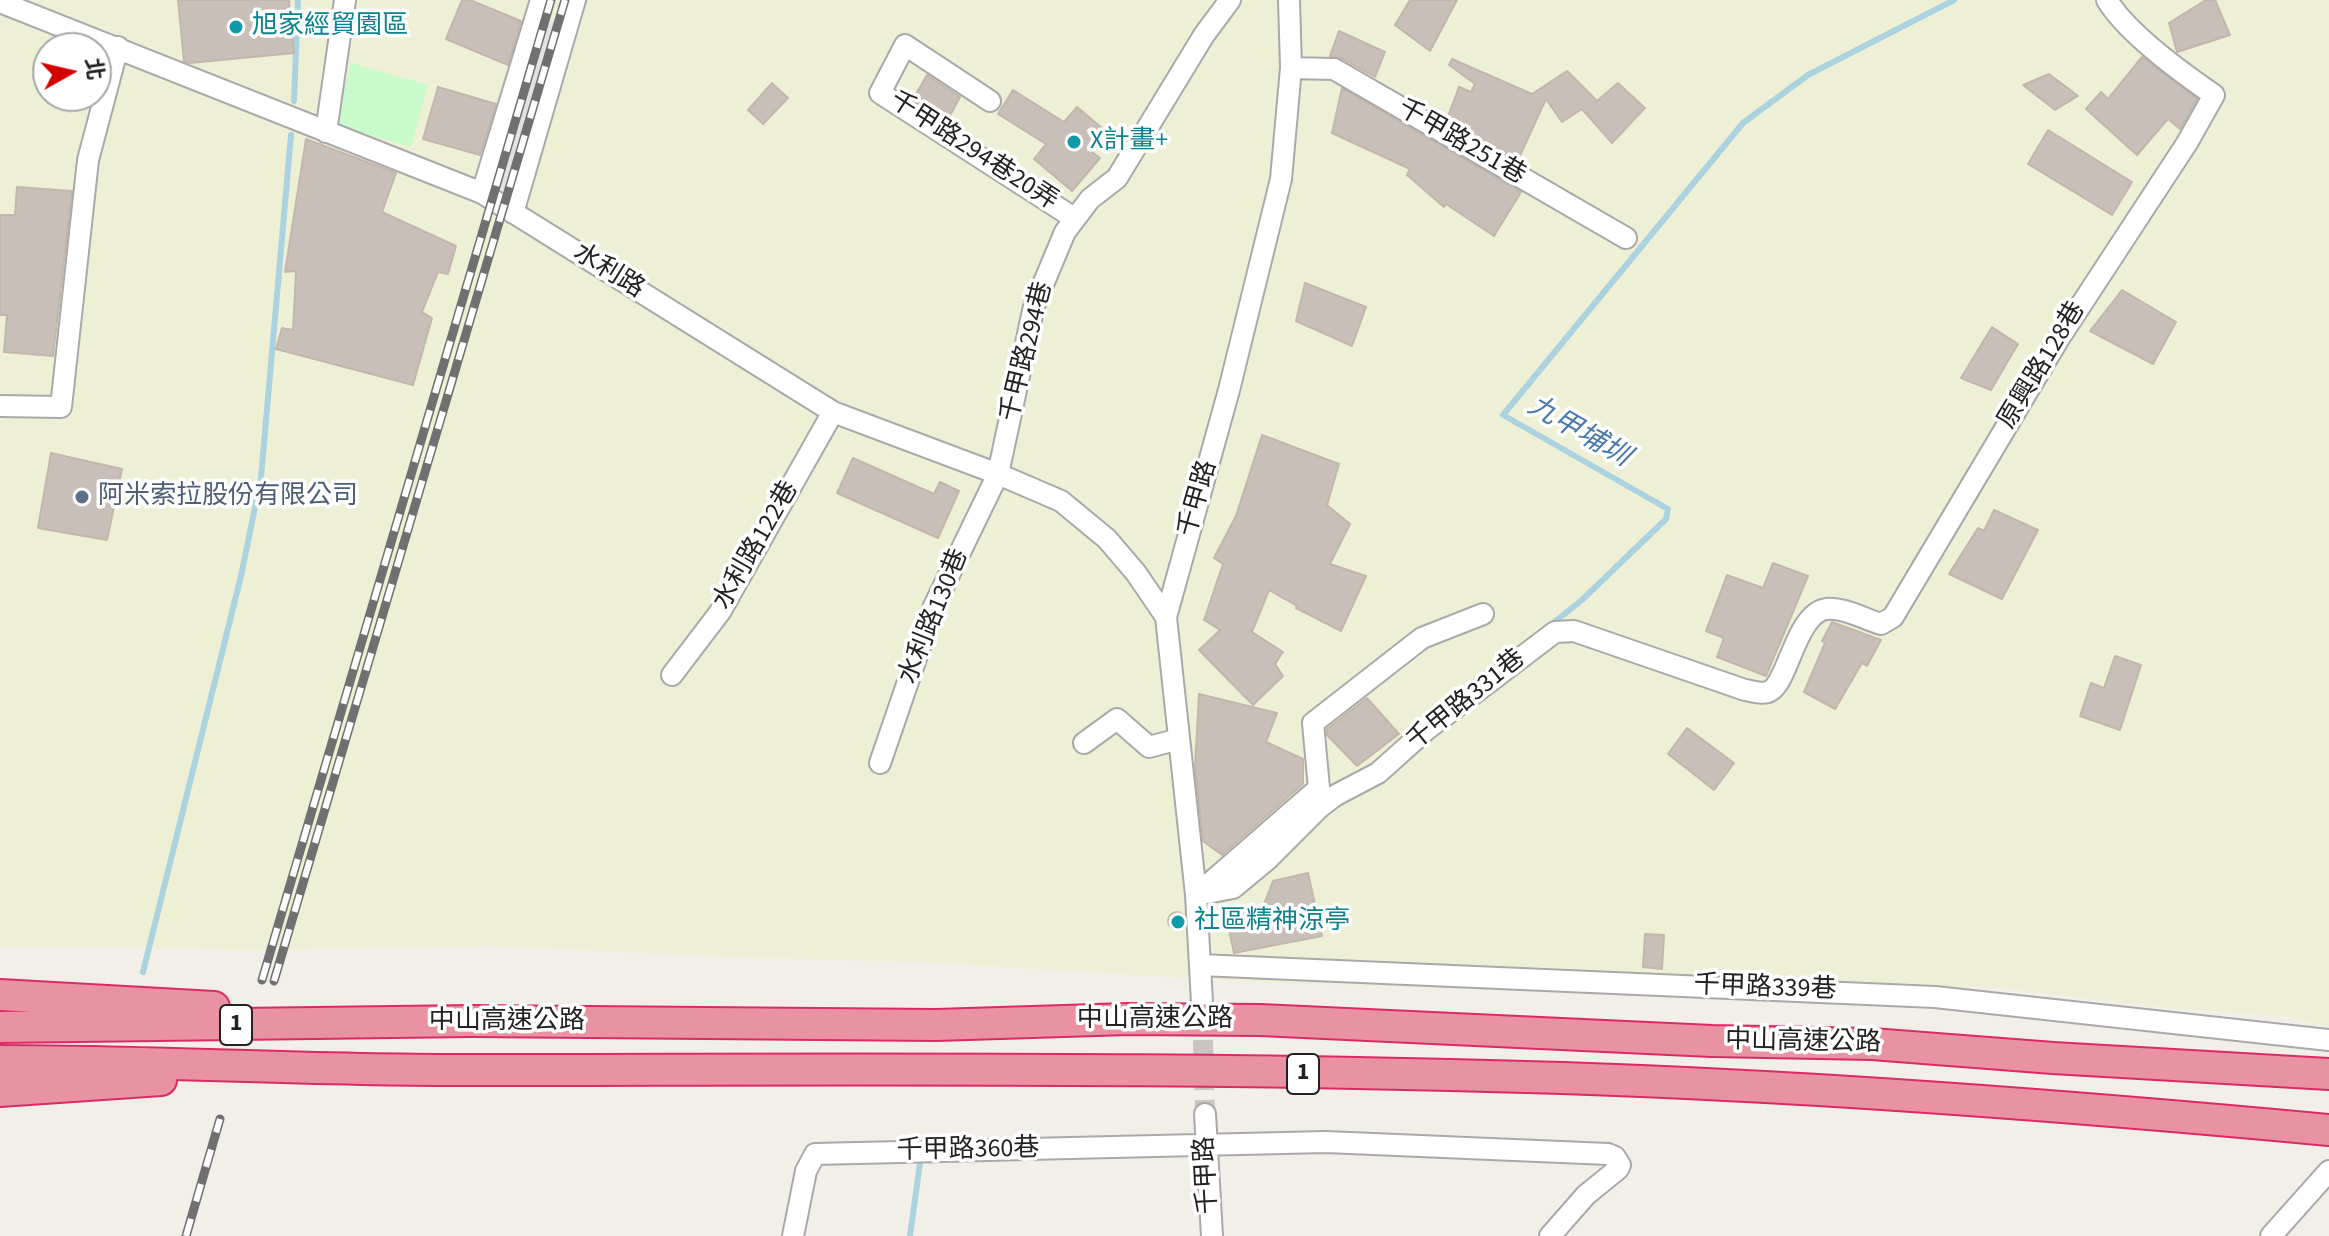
<!DOCTYPE html>
<meta charset="utf-8">
<style>
body{margin:0}
#map{position:relative;width:2329px;height:1236px;overflow:hidden;background:#f2efe9;font-family:"Source Sans 3","Noto Sans TC",sans-serif}
canvas{display:block}
.north{position:absolute;left:32px;top:32px;width:80px;height:80px;box-sizing:border-box;background:#fff;border:2px solid #a7a7a7;border-radius:50%;rotate:82deg;font-size:22px;font-weight:700;line-height:32px;text-align:center;color:#222}
.north::after{content:'';display:block;margin:auto;width:28px;height:36px;background:#d40000;clip-path:polygon(50% 0,100% 100%,50% 72%,0 100%)}
</style>
<div id="map">
<canvas width="2329" height="1236"></canvas>
<div class="north">北</div>
</div>
<script>
const c = document.querySelector('canvas').getContext('2d');
c.lineJoin = 'round';
function fill(path, color) { c.fillStyle = color; c.fill(path, 'evenodd'); }
function trace(path, color, width, dash) { c.strokeStyle = color; c.lineWidth = width; c.lineCap = dash ? 'butt' : 'round'; c.setLineDash(dash || []); c.stroke(path); }
function drawText(font, color, halo, rows, align = 'center') {
  c.font = font + ' "Source Sans 3","Noto Sans TC",sans-serif'; c.lineWidth = 7; c.setLineDash([]); c.textBaseline = 'middle'; c.strokeStyle = halo; c.fillStyle = color; for (const [text, x, y, turn = 0] of rows) {
    c.save(); c.translate(x, y); c.rotate((+turn || 0) * Math.PI / 180); c.textAlign = isNaN(turn) ? turn : align; if (halo) c.strokeText(text, 0, 0); c.fillText(text, 0, 0); c.restore();
  }
}
const farmland = new Path2D(`
 M0,0H2329V1026L2289,1017L2169,1008L1983,986L1729,998L1237,981L919,962L723,957L494,946L245,950L123,947H0ZM48,48H96V96H48Z`);
const park = new Path2D(`
 M351,63L428,85L411,147L334,125Z`);
const parking = new Path2D(`
 M541,18L563,25L513,193L491,186Z`);
const stream = new Path2D(`
 M294,101L298,0
 M1548,627L1582,600L1666,519L1668,509L1503,415L1743,123L1808,75L1954,0
 M143,972L241,576L261,478L291,135
 M910,1236L920,1163`);
const building = new Path2D(`
 M178,0H289L294,53L190,63L184,61Z
 M462,0H470L521,21L508,65L446,39Z
 M1410,0H1457L1430,51L1395,25Z
 M2206,0H2215L2230,35L2177,52L2169,23Z
 M1339,31L1385,52L1375,77L1341,58L1330,56Z
 M2142,57L2197,99L2180,129L2168,119L2137,155L2086,109L2101,92L2108,99Z
 M1452,59L1532,94L1567,71L1597,101L1618,83L1645,108L1612,143L1582,109L1562,122L1546,99L1518,160L1447,119L1459,87L1471,92L1475,84L1449,65Z
 M2049,74L2078,96L2055,110L2023,85Z
 M927,75L960,97L947,121L913,99Z
 M772,83L788,98L763,124L748,110Z
 M438,87L496,104L480,155L423,139Z
 M1342,88L1521,192L1494,236L1446,204L1444,207L1407,175L1410,169L1332,133Z
 M1013,90L1064,122L1077,107L1108,133L1092,152L1100,158L1072,191L1034,159L1046,144L998,114Z
 M2048,130L2132,182L2112,215L2028,164Z
 M306,139L396,173L382,212L456,246L448,274L438,272L422,312L432,318L413,385L276,349L282,328L293,330L296,271L285,272Z
 M17,187L72,191L53,356L4,352L7,315H0V215H15Z
 M1305,283L1366,307L1352,346L1296,321Z
 M2122,290L2176,322L2153,364L2090,331Z
 M1992,327L2018,344L1991,390L1961,378Z
 M1262,435L1339,464L1327,505L1350,524L1330,564L1366,576L1341,631L1296,608L1297,606L1269,590L1252,632L1283,652L1275,664L1283,676L1253,705L1199,650L1220,630L1204,620L1223,564L1214,558L1236,516Z
 M51,453L122,469L107,540L38,528Z
 M853,458L934,494L940,482L959,491L938,538L837,493Z
 M1994,510L2038,530L2002,599L1949,574L1978,528L1984,531Z
 M1773,563L1808,576L1766,676L1717,657L1724,638L1706,631L1727,575L1763,588Z
 M1832,622L1881,640L1867,666L1862,663L1835,709L1804,692L1825,643L1822,641Z
 M2115,656L2141,665L2120,730L2080,716L2091,683L2104,688Z
 M1199,694L1277,713L1266,742L1303,759V784L1222,855L1203,841L1195,767Z
 M1367,698L1399,734L1357,766L1327,735V729Z
 M1687,728L1734,763L1714,790L1668,754Z
 M1308,873L1322,936L1234,953L1226,917L1262,909L1273,881Z
 M1168 921a9 9 0 1 1 18 0a9 9 0 1 1-18 0Z
 M1645,934L1664,935L1662,969L1643,967Z`);
const minorTunnel = new Path2D(`
 M1202,1010L1205,1114`);
const minor = new Path2D(`
 M0,2L482,193L833,412L998,474L1061,501L1107,539L1136,573L1166,617
 M1291,68L1334,69L1626,238
 M990,101L905,45L880,93L1074,218
 M326,132L345,0
 M482,193L541,0
 M513,213L575,0
 M0,406L61,407L88,160L118,47
 M672,675L720,612L833,412
 M1084,743L1117,719L1149,747L1179,739
 M880,763L934,606L998,474L1034,306L1065,232L1090,199L1117,178L1204,35L1230,0
 M1196,895L1233,888L1268,859L1320,807L1336,795L1378,773L1426,730L1555,632L1574,631L1745,690C1753,691 1763,695 1770,691C1788,682 1796,614 1826,609C1844,607 1864,619 1881,624L1893,617L2058,340L2187,143L2214,95C2182,73 2127,33 2107,0
 M1196,895L1319,788L1313,723L1422,638L1483,614
 M1200,965L1935,997L2329,1040
 M1202,1002L1196,895L1166,617L1229,390L1281,179L1291,68L1289,0
 M1205,1114L1212,1236
 M793,1236L806,1171L815,1154L1326,1142L1608,1154L1615,1157L1620,1165L1618,1169L1586,1195L1550,1236
 M2271,1236L2329,1171`);
const highway = new Path2D(`
 M0,995L214,1007
 M0,1027L472,1021L936,1025L1128,1019L1260,1020L1712,1041L1872,1044L2053,1058L2329,1074
 M0,1061C152,1061 304,1070 457,1070C843,1070 1230,1066 1616,1080C1854,1089 2092,1108 2329,1130
 M0,1091L161,1080`);
const rail = new Path2D(`
 M262,980L551,0
 M274,981L565,0
 M186,1236L220,1119`);
const markers = [
 [236,27,8,"#0f9aa8"],
 [1074,142,8,"#0f9aa8"],
 [82,497,8,"#5c6f8a"],
 [1178,922,8,"#0f9aa8"]
];
const shields = [
 [236,1025,32],
 [1303,1074,32]
];
const shieldNames = [
 ["1",236,1025],
 ["1",1303,1074]
];
const cultureNames = [
 ["旭家經貿園區",252,27],
 ["X計畫+",1090,142],
 ["社區精神涼亭",1194,922]
];
const streetNames = [
 ["千甲路251巷",1461,143,30],
 ["千甲路294巷20弄",973,152,33],
 ["水利路",608,272,32],
 ["千甲路294巷",1028,352,-76],
 ["原興路128巷",2043,366,-59],
 ["千甲路",1199,499,-74],
 ["水利路122巷",757,546,-60],
 ["水利路130巷",935,617,-68],
 ["千甲路331巷",1467,701,-39],
 ["千甲路339巷",1765,989,2],
 ["中山高速公路",1155,1020],
 ["中山高速公路",507,1022],
 ["中山高速公路",1803,1043,1],
 ["千甲路360巷",968,1151,-1],
 ["千甲路",1208,1175,-93]
];
const serviceNames = [
 ["阿米索拉股份有限公司",98,497]
];
const waterNames = [
 ["九甲埔圳",1578,433,30]
];
fill(farmland, '#eef0d5');
fill(park, '#c8facc');
fill(parking, '#e2e2e2');
trace(stream, '#aad3df', 6);
fill(building, '#c7bfb8');
trace(building, '#c4b6ab', 2);
trace(minorTunnel, '#c8c6c1', 20, [20, 10]);
trace(minor, '#a9a9a9', 24);
trace(highway, '#dc2a67', 34);
trace(minor, '#fff', 20);
trace(highway, '#e892a2', 30);
trace(rail, '#707070', 9);
trace(rail, '#fff', 6, [18]);
for (const [x, y, r, color] of markers) { const dot = new Path2D(); dot.arc(x, y, r, 0, 2 * Math.PI); c.fillStyle = color; c.fill(dot); trace(dot, '#fff', 3); }
for (const [x, y, w] of shields) { const box = new Path2D(); box.roundRect(x - w / 2, y - 20, w, 40, 6); c.fillStyle = '#fff'; c.fill(box); trace(box, '#222', 2); }
drawText('bold 24px', '#222', null, shieldNames);
drawText('26px', '#0d838f', '#fff', cultureNames, 'left');
drawText('26px', '#222', '#fff', streetNames);
drawText('26px', '#4e5e75', '#fff', serviceNames, 'left');
drawText('italic 28px', '#4a7aab', '#fff', waterNames);
</script>
